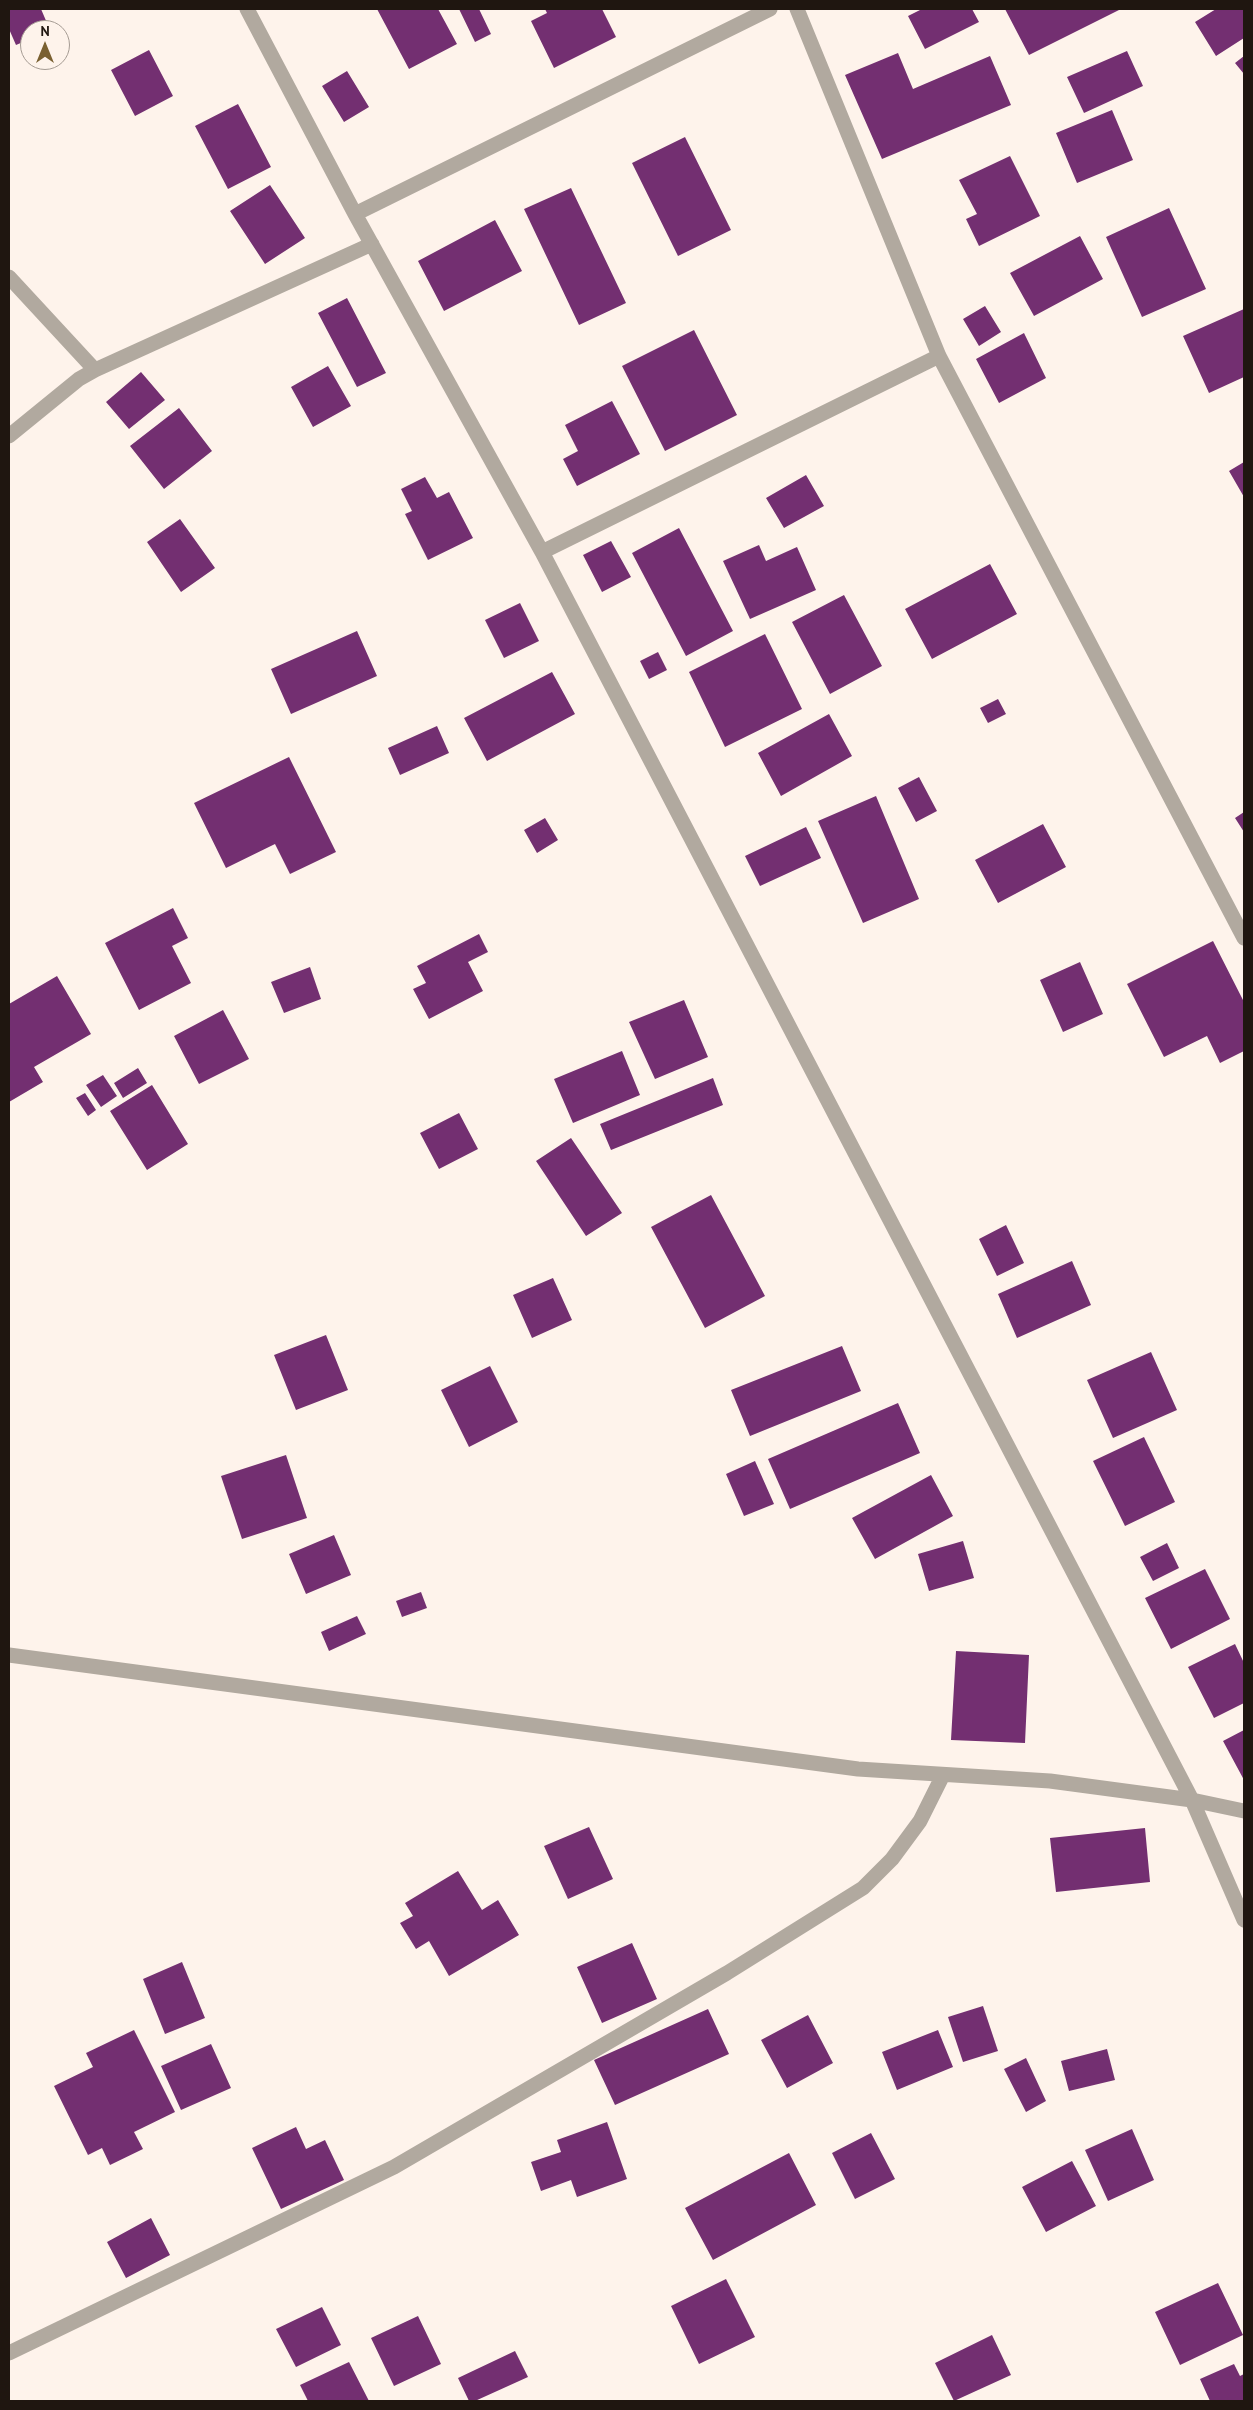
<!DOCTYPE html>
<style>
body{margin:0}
#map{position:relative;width:1253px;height:2410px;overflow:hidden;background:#fef3eb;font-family:"PT Sans",sans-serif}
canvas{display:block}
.frame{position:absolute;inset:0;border:10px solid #1f1610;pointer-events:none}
.north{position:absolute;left:20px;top:20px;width:50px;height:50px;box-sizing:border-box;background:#fef3eb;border:1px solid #a59b93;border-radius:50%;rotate:0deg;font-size:14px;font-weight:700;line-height:20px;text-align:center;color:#1f1610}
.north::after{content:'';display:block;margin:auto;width:18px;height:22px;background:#7a6031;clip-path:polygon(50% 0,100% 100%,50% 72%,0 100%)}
</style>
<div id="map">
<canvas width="1253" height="2410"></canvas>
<div class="frame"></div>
<div class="north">N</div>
</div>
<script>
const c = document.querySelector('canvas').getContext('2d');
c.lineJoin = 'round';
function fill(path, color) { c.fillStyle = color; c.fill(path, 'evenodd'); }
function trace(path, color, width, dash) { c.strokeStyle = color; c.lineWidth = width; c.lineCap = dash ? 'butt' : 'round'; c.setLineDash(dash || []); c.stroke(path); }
const building = new Path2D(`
 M9,9H41L50,30H30V39L16,45L9,29Z
 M377,9H438L457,44L409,69Z
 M459,9H479L491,34L475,42Z
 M545,9H602L616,37L554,68L531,21L547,13Z
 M922,9H972L979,22L925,49L908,16Z
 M1005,9H1121L1029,55Z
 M1216,9H1244V38L1216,56L1195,22Z
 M149,50L173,96L135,116L111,70Z
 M1127,51L1143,86L1084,113L1067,77Z
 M898,53L913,89L990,56L1011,105L882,159L845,75Z
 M1244,56V74L1235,63Z
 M347,71L369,107L344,122L322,86Z
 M238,104L271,167L228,189L195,126Z
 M1112,110L1133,160L1077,183L1056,133Z
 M685,137L731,230L678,256L632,163Z
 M1010,156L1040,216L979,246L966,219L977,214L959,180Z
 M270,185L305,238L265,264L230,211Z
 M571,188L626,303L579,325L524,209Z
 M1169,208L1206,289L1142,317L1106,237Z
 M495,220L522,271L444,311L418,261Z
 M1080,236L1103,279L1034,316L1010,273Z
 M347,298L386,373L357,387L318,313Z
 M985,306L1001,332L979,346L963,319Z
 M1244,309V377L1209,393L1183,336Z
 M694,330L737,415L665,451L622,366Z
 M1024,333L1046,378L999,403L976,359Z
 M328,366L351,406L313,427L291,387Z
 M141,372L165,400L129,429L106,402Z
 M612,401L640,454L577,486L563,459L578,451L565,425Z
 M179,408L212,451L164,489L130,446Z
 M1244,462V497L1229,471Z
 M806,475L824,506L784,528L766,498Z
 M425,477L437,498L449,492L473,538L428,560L405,514L412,511L401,489Z
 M180,519L215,568L181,592L147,542Z
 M679,528L733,631L686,656L632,553Z
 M611,541L631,577L602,592L583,555Z
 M759,545L766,561L797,547L816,590L750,619L723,561Z
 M990,564L1017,614L932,659L905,609Z
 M844,595L882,666L830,694L792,622Z
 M520,603L539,641L504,658L485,620Z
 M357,631L377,676L291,714L271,669Z
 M765,634L802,709L725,747L689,672Z
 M658,652L667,670L649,679L640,661Z
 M552,672L575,714L487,761L464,718Z
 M998,699L1006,714L988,723L980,708Z
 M829,714L852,756L781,796L758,753Z
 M437,726L449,753L400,775L388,748Z
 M289,757L336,852L290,874L275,844L226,868L194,803Z
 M919,777L937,811L916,822L898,788Z
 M876,796L919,899L863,923L818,821Z
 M1244,812V832L1235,818Z
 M545,818L558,840L537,853L524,830Z
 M1043,824L1066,867L998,903L975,860Z
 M806,827L821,858L760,886L745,856Z
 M173,908L188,938L172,946L191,983L139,1010L105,943Z
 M479,934L488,952L468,962L483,991L429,1019L413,989L426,983L417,966Z
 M1213,941L1244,1002V1051L1220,1063L1207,1036L1164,1057L1127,984Z
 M1080,962L1103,1014L1063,1032L1040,980Z
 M310,967L321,999L284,1013L271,982Z
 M57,976L91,1034L34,1067L43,1082L9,1102V1004Z
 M684,1000L708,1057L655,1079L629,1022Z
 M223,1010L249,1059L199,1084L174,1036Z
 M622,1051L640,1095L573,1123L554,1079Z
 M138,1068L147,1083L123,1098L114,1083Z
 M103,1075L117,1096L101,1107L86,1085Z
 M713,1078L723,1105L611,1150L600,1124Z
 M152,1085L188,1144L147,1170L110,1111Z
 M85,1093L96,1110L88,1116L76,1098Z
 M459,1113L478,1149L439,1169L420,1133Z
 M571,1138L622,1213L586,1236L536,1161Z
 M711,1195L765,1296L705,1328L651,1227Z
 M1006,1225L1024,1263L997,1276L979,1239Z
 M1072,1261L1091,1305L1017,1338L998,1294Z
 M553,1278L572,1320L532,1338L513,1295Z
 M326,1335L348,1390L296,1410L274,1355Z
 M842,1346L861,1391L750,1436L731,1390Z
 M1151,1352L1177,1410L1113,1438L1087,1380Z
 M490,1366L518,1422L469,1447L441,1390Z
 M898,1403L920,1453L790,1509L768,1459Z
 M1144,1437L1175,1502L1125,1526L1093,1461Z
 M286,1455L307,1518L242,1539L221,1476Z
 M755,1461L774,1504L744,1516L726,1474Z
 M931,1475L953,1516L875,1559L852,1518Z
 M334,1535L351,1575L306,1594L289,1554Z
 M963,1541L974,1578L929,1591L918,1554Z
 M1167,1543L1179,1568L1153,1581L1140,1557Z
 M1205,1569L1230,1619L1171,1649L1145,1598Z
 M421,1592L427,1608L402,1617L396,1601Z
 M357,1616L366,1634L329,1651L321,1632Z
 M1235,1644L1244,1663V1703L1214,1718L1188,1667Z
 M956,1651L1029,1655L1025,1743L951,1740Z
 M1244,1730V1780L1223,1741Z
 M589,1827L613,1879L568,1899L544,1846Z
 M1145,1828L1150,1882L1056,1892L1050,1838Z
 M458,1871L482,1910L498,1900L519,1935L449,1976L429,1941L416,1949L400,1923L413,1916L405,1903Z
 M632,1943L657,1999L602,2023L577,1967Z
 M182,1962L205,2018L165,2034L143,1979Z
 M983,2006L998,2051L963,2062L948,2017Z
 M708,2009L729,2054L615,2105L594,2060Z
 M808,2015L833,2063L787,2088L761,2040Z
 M134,2030L175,2112L134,2132L143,2149L110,2165L102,2148L88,2155L54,2086L93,2067L86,2053Z
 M938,2030L953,2067L897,2090L882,2052Z
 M211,2044L231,2088L181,2110L161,2066Z
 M1107,2049L1115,2080L1069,2091L1061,2061Z
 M1026,2058L1046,2101L1026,2112L1004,2069Z
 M607,2122L627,2179L577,2197L571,2180L541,2191L531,2162L561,2152L557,2140Z
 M296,2127L306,2149L325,2140L344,2180L281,2209L252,2148Z
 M1132,2129L1154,2180L1108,2201L1085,2150Z
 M871,2133L895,2179L855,2199L832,2153Z
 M789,2153L816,2205L713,2260L685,2208Z
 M1072,2161L1096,2206L1046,2232L1022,2187Z
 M151,2218L170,2255L126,2278L107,2242Z
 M726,2279L755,2337L699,2364L671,2306Z
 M1218,2283L1243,2335L1180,2365L1155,2312Z
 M322,2307L341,2345L296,2367L276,2329Z
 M418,2316L441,2364L394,2386L371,2338Z
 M992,2335L1011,2375L954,2401L935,2363Z
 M515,2351L528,2377L475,2401H469L458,2378Z
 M349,2362L369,2401H308L300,2385Z
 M1234,2364L1240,2376L1244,2374V2401H1210L1200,2379Z`);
const minor = new Path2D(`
 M247,9L355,214L542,552L1192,1800L1244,1920
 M797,9L939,356L1244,938
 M355,214L770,9
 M9,277L95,370
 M9,436L79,379L95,370L372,244
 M542,552L939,356
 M9,1655L858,1769L1050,1781L1192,1800L1244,1811
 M9,2353L394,2167L727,1973L863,1888L892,1859L920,1821L943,1775`);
fill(building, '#732f71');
trace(minor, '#b1a99f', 15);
</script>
